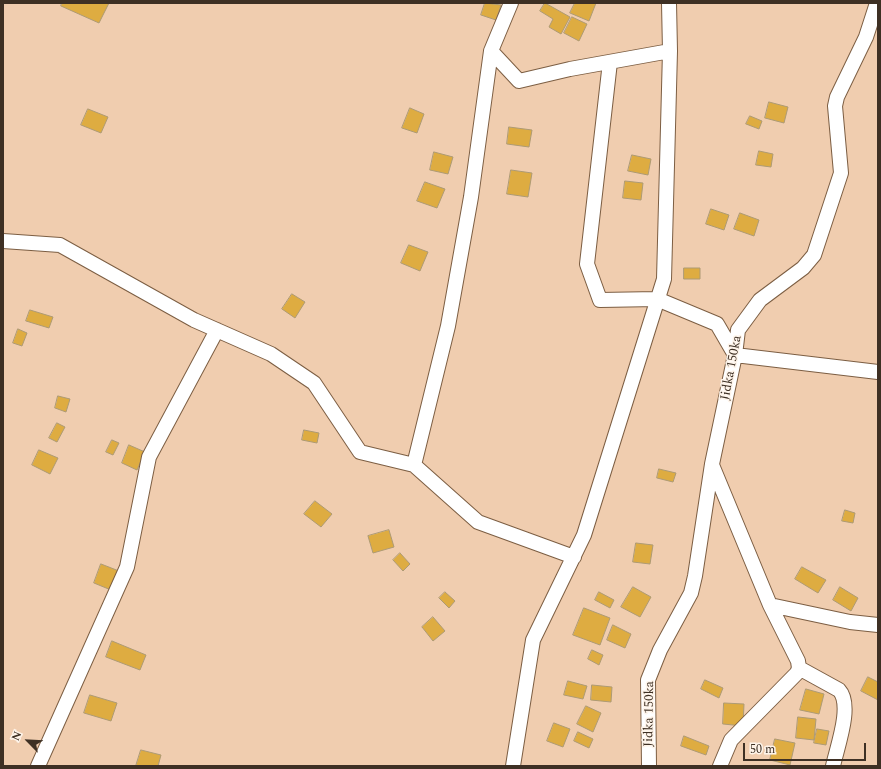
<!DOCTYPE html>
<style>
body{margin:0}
#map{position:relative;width:881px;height:769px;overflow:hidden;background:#f0cdaf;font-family:Spectral,serif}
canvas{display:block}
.frame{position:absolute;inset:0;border:4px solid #3e3024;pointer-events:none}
.north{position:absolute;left:8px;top:721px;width:40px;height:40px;-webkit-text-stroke:3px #fef4ea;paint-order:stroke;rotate:294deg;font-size:11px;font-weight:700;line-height:16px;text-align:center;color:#3e3024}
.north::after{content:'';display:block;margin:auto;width:14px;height:18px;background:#3e3024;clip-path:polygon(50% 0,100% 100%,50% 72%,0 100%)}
.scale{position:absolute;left:743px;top:743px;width:123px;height:18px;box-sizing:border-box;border:2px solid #3e3024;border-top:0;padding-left:5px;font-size:12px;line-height:14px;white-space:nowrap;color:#3e3024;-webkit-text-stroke:3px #fef4ea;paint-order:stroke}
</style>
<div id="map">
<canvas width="881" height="769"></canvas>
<div class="frame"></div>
<div class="north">N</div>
<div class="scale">50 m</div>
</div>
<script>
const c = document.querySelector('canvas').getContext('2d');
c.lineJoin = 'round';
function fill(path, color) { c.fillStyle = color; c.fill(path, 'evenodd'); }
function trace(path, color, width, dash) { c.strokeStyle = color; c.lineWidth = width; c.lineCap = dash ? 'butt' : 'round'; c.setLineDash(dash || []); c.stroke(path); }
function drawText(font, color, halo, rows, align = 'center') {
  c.font = font + ' Spectral,serif'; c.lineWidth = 3; c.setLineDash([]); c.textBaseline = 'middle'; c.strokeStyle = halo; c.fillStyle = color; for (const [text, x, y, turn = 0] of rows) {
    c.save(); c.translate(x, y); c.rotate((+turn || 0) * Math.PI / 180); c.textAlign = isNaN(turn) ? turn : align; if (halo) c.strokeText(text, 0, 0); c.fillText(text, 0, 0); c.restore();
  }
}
const building = new Path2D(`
 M62,3H109L99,23L61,6Z
 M485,3L501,5L496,20L481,15Z
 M545,3L570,17L561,34L549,27L553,19L540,11Z
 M575,3H596L589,21L570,13Z
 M572,17L587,24L579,41L564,33Z
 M769,102L788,107L784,123L765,118Z
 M410,108L424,114L417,133L402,128Z
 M88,109L108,117L101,133L81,125Z
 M750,116L762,121L759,129L746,124Z
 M509,127L532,130L529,147L507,144Z
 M759,151L773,154L771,167L756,165Z
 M434,152L453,157L448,174L430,170Z
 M632,155L651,159L648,175L628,171Z
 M511,170L532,173L528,197L507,194Z
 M625,181L643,183L641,200L623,198Z
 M425,182L445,189L437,208L417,201Z
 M711,209L729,215L724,230L706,224Z
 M740,213L759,220L754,236L734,229Z
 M409,245L428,252L420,271L401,263Z
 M684,268H700V279H684Z
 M292,294L305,302L295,318L282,309Z
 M30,310L53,317L49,328L26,321Z
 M18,329L27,333L22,346L13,343Z
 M58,396L70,399L66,412L55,408Z
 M57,423L65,427L57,442L49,438Z
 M304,430L319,433L317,443L302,440Z
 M112,440L119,443L113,455L106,452Z
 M129,445L145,452L137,470L122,463Z
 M39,450L58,458L50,474L32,465Z
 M659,469L676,473L673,482L657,478Z
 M315,501L332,514L321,527L304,514Z
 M845,510L855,513L853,523L842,521Z
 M389,530L394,547L373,553L368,536Z
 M636,543L653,545L650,564L633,562Z
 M400,553L410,564L403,571L393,560Z
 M101,564L119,571L111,590L94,583Z
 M802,567L826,580L818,593L795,579Z
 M633,587L651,597L640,617L621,607Z
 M840,587L858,598L851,611L833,600Z
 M445,592L455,601L449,608L439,598Z
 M599,592L614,600L610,608L595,600Z
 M584,608L610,618L600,645L573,635Z
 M433,617L445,631L433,641L422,627Z
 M613,625L631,634L625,648L607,640Z
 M112,641L146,655L140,670L106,657Z
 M592,650L603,655L599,665L588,659Z
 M868,677L878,682V700L861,691Z
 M705,680L723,688L719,698L701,689Z
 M568,681L587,686L583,699L564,695Z
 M592,685L612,687L611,702L591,700Z
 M806,689L824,694L819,714L800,710Z
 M90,695L117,703L111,721L84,713Z
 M724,703L744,704L743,726L723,724Z
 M586,706L601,713L593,732L577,724Z
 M798,717L816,719L814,740L796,738Z
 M554,723L570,729L563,747L547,741Z
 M817,729L829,731L826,745L814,743Z
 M578,732L593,739L589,748L574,741Z
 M684,736L709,746L706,755L681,746Z
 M775,739L795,743L790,765L770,760Z
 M141,750L161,755L158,766H136Z`);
const street = new Path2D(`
 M511,3L491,51L519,81L570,69L670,51
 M610,62L587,264L600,300L657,299L717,324L735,355L878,372
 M3,241L60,245L194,320L271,354L314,383L360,452L414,465L478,522L574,557
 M414,465L448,326L471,197L491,51
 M712,465L770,605L798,661L799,668L797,673L731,740L720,766
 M770,605L850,622L878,625
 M799,668L839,690C853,705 837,747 833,766
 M38,766L127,567L149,457L217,330
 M513,766L533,640L584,535L664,279L670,51L669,3
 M649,766L648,680L660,650L691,593L695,576L712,464L735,355L738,330L760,300L803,268L814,255L841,173L835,106L837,97L866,37L877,3`);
const streetNames = [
 ["Jidka 150ka",732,368,-79],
 ["Jidka 150ka",650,714,-89]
];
fill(building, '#deac41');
trace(building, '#ad9a74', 1);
trace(street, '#7c5e43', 16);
trace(street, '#fff', 14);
drawText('13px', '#3e3024', '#fef4ea', streetNames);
</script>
